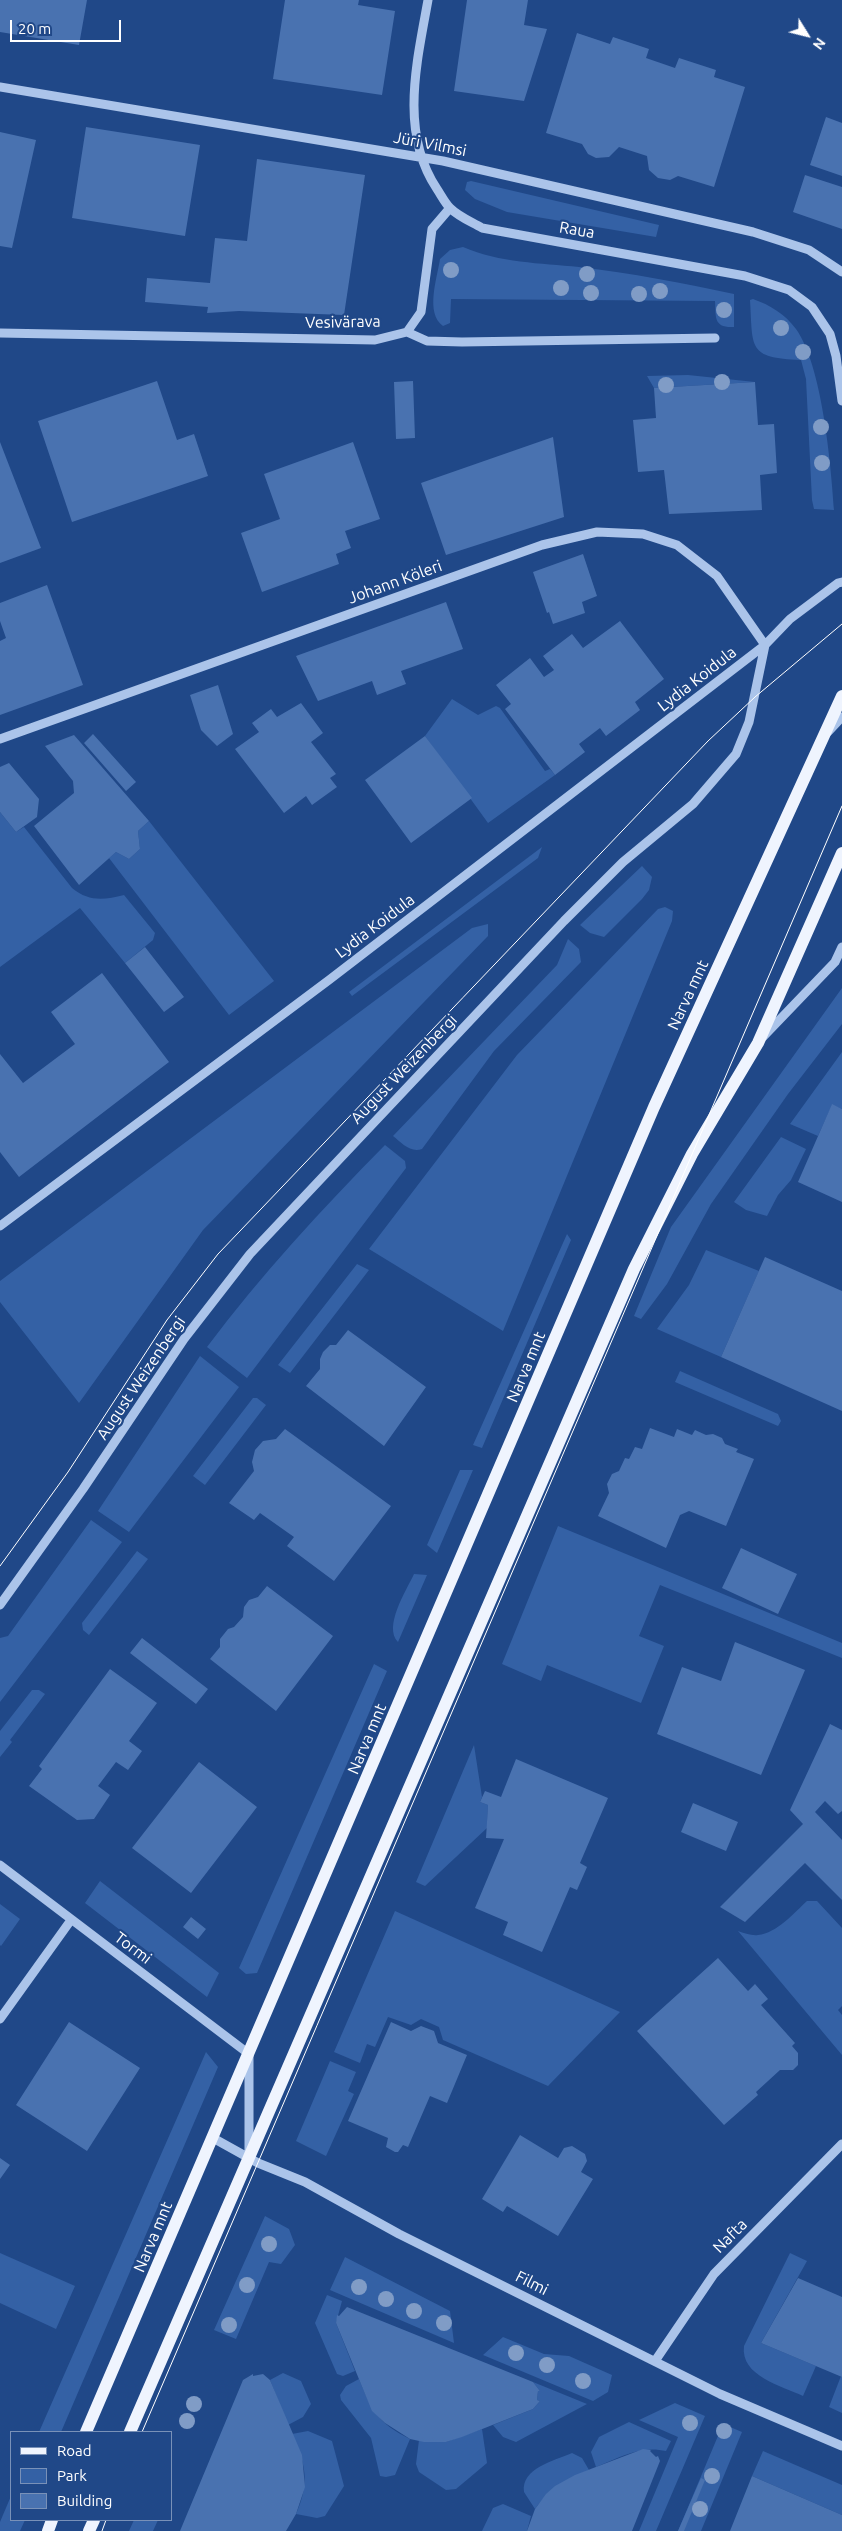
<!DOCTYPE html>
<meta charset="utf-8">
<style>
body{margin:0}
#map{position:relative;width:842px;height:2531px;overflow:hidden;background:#204888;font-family:Ubuntu,sans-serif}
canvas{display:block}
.legend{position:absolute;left:10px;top:2431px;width:162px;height:90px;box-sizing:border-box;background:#204888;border:1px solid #7991b8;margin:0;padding:6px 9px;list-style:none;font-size:15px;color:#fff}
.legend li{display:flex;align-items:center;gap:10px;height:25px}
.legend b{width:25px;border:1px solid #7991b8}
.north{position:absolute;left:782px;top:10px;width:50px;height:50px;-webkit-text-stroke:4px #204888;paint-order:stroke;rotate:126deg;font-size:14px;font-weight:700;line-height:20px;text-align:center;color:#fff}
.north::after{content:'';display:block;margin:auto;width:18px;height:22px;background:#fff;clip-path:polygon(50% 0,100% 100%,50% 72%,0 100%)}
.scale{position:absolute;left:10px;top:20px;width:111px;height:22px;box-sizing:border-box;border:2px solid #fff;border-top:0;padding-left:6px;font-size:15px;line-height:18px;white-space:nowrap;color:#fff;-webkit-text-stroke:4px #204888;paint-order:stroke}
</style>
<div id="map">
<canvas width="842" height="2531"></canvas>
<ul class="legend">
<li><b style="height:6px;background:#eff4fe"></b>Road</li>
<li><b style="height:14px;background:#3461a5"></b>Park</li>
<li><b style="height:14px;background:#4972b0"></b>Building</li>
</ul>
<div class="north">N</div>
<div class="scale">20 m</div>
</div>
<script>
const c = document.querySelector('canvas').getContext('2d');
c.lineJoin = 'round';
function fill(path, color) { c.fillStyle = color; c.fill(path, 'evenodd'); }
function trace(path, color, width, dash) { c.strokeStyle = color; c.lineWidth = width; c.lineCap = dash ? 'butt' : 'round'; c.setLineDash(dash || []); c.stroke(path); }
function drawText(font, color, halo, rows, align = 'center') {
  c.font = font + ' Ubuntu,sans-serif'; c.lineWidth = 4.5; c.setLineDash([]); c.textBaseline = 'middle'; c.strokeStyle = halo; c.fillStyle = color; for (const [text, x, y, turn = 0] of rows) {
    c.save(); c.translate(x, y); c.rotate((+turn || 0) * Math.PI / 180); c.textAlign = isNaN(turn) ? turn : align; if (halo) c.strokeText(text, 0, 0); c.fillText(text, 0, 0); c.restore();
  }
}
const green = new Path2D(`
 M471,181L659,225L656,237L507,212L475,199L465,190L467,182Z
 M463,247C500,263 540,263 579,267C631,273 683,283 734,294V327C713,328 716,317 715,301L451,299L450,323L443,326C425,313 437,279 440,259L450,250Z
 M753,299C770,305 785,314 796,329C822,365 831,464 834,510L814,509L812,500L806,379L801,360C747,358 753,348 750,300Z
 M688,375L755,382L654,388L647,376Z
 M452,699L478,715L496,706L500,708L545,771L550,769L555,775L488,823L425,736Z
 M0,812L16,832L24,827L72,888C89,902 104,900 124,895L155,933L153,940L125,963L80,908L0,967Z
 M149,821L274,981L229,1015L109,858L116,852L129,859L140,849L138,831Z
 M542,847L538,858L352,996L349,992Z
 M642,866L652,877L649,890L642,899L604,937L590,933L580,925Z
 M665,907L673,911L672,921L503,1331L369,1249L517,1055L658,909Z
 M488,924V936L203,1230L79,1403L0,1302V1281L472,928Z
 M568,939L579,949L581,962L494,1051L422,1149C410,1153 402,1143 393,1136L557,965Z
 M842,988V1024L788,1094L711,1204L667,1284L641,1319L634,1316L671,1227Z
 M842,1052V1109L832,1105L818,1136L790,1124Z
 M781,1137L806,1149L791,1180L778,1195L767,1216L746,1210L734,1202Z
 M385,1145L405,1161L406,1168L247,1378L207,1347C261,1275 322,1209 385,1145Z
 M567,1234L571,1240L482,1448L473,1445Z
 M706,1250L759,1271L721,1357L657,1329L689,1285Z
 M357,1264L369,1270L290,1373L278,1365Z
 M200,1356L239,1387L129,1532L98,1511Z
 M680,1371L778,1414L781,1421L778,1426L675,1382Z
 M253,1398H257L266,1405L205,1485L193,1476Z
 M460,1470H473L437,1553L427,1545Z
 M91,1520L122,1542L0,1702V1638L8,1636Z
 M558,1526L842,1643V1658L660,1585L639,1636L664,1646L641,1703L547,1665L541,1681L502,1664Z
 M137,1551L148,1559L89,1635L83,1630L82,1623Z
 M414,1574L427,1575L398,1642C383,1627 406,1591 414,1574Z
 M374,1664L387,1671L257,1973L246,1974L239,1968Z
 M32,1690H39L45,1694L10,1740L12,1742L0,1757V1731Z
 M474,1745L482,1797L480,1802L488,1805L487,1828L425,1886L416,1882Z
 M100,1881L219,1973L207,1997L85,1903Z
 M807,1901H817L842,1928V2006L838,2010L842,2015V2055L738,1931C744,1933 752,1936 758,1935C777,1933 794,1913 807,1901Z
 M0,1904L20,1919L1,1946L0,1945Z
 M395,1911L620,2012L548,2086L443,2040L439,2027L421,2019L411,2025L388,2017L375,2047L367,2044L360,2063L334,2052Z
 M206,2052L218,2067L61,2432H39Z
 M330,2061L356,2072L348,2091L354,2094L326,2156L296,2141Z
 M265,2216L289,2229L295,2245L281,2264L269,2262L236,2339L214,2330Z
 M0,2253L75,2286L56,2329L0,2303Z
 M790,2253L807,2261L761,2343L816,2366L803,2396C782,2386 740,2376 744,2346Z
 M345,2257L450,2311L454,2343L330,2290Z
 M327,2295L342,2301L336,2323L355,2371L343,2376L337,2374L315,2323Z
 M503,2337L544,2354L569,2356L612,2375L608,2392L593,2401L483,2355Z
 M283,2373L301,2381L311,2404L303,2417L288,2425L270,2380Z
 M841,2376L842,2377V2413L829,2407Z
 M359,2379C372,2411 378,2423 410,2439L395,2475L386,2477L380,2476L371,2438L341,2400L340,2395L346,2386Z
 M533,2382L587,2404L516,2442L503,2437L493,2425L533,2409L540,2401L537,2400L538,2391H540Z
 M675,2403L705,2416L656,2531H639L678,2437L639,2420Z
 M629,2422L671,2441L666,2451C641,2445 620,2457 596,2467L591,2452L599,2437Z
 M723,2424L742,2432L701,2531H678Z
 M482,2429L487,2463L456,2489L446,2490L419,2472L416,2464L419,2440L446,2442Z
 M308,2431L332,2441L344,2486L325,2516L317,2518L296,2514C310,2482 306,2465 292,2434Z
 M763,2451L842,2485V2515L752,2476Z
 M572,2453L582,2458L589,2470C565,2481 551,2487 535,2509L524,2492C521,2468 554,2461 572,2453Z
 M11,2496V2520H25L20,2531H0V2522Z
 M503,2504L531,2516L527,2531H482L493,2508Z
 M134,2520H158L153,2531H129Z`);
const building = new Path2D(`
 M0,0H87L79,45L0,32Z
 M285,0H359L358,5L395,11L382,95L273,79Z
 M467,0H528L524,25L547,29L524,101L454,91Z
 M577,33L610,44L613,37L649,49L646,58L675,68L679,58L716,70L714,77L745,87L714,187L678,176L670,180L658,178L649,170L647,156L619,147L609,157L596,158L588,154L582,144L546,133Z
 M826,117L842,123V176L810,165Z
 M86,127L200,145L185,236L72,218Z
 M0,132L36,140L12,248L0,246Z
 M257,159L365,175L344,315L239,311L207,313L208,307L145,302L147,278L210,283L215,238L247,241Z
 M805,175L842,187V229L793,212Z
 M157,381L177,440L194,434L208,476L72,522L38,421Z
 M413,381L415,438L396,439L394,382Z
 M755,382L758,425L774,424L777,473L760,475L762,510L669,514L664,470L638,472L633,420L656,418L654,388Z
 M553,437L564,517L446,555L421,483Z
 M0,442L41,548L0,563Z
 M353,442L380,519L345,531L351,548L336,554L339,564L262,592L241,533L280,519L264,474Z
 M583,554L597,596L582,602L585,613L553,624L549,612L547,613L533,572Z
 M47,585L83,685L0,715V641L6,638L0,621V603Z
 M446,602L463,649L401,671L406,684L377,695L372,681L318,701L296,656Z
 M620,621L664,679L635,702L640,710L606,736L600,728L579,744L585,752L555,775L505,709L511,704L496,685L530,658L544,677L554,670L543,656L572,634L583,648Z
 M218,685L233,734L217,746L201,730L190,695Z
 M301,703L323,733L311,742L336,774L330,778L337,787L312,805L306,796L284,813L235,749L259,732L252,723L271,709L277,717Z
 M93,734L136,782L126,791L84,743Z
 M74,735L149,821L138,831L140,849L129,859L116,852L79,885L34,826L74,793L73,781L45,746Z
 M425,736L472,798L411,843L365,780Z
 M9,763L39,799L37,817L16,832L0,812V767Z
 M145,947L184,997L164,1012L125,963Z
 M102,973L169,1062L19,1177L0,1152V1054L23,1083L75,1044L51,1012Z
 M832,1104L842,1109V1202L798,1182Z
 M765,1257L842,1291V1411L721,1357Z
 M348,1330L426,1387L384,1446L306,1386L320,1369V1359L323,1352L330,1345H336Z
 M650,1428L674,1437L677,1429L692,1435L695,1430L706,1435L713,1434L722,1438L725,1444L738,1449L736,1452L754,1459L726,1526L689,1511L680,1515L666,1548L598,1516L609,1493L607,1484L612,1474L619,1471L625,1458L629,1459L635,1447L642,1449Z
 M285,1429L391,1506L334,1581L287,1546L294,1537L260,1513L254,1520L229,1503L254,1471L252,1462L255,1450L263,1441L276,1439Z
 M741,1548L797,1574L778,1614L722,1588Z
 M267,1586L333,1636L276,1711L210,1659L220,1647V1639L228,1629L234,1627L243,1617L244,1607L249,1600L258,1597Z
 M142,1638L208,1689L196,1704L130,1653Z
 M735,1642L805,1670L761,1775L657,1734L682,1667L721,1681Z
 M110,1669L157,1703L129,1741L142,1751L128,1770L116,1762L98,1786L110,1795L94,1819L77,1820L29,1786L42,1769L39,1766Z
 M830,1724L842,1730V1811L838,1814L825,1801L815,1812L842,1840V1900L805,1863L745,1922L720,1907L803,1824L790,1810Z
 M516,1759L608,1798L580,1863L587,1867L577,1890L570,1887L542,1952L503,1935L508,1922L475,1908L504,1839L486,1838L488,1805L480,1802L485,1791L501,1797Z
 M199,1762L257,1807L191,1893L132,1848Z
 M693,1803L738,1822L726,1851L681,1832Z
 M191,1917L206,1929L198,1939L183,1927Z
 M718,1958L748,1991L755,1984L768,1999L761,2005L795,2043L792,2046L798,2053V2065L793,2070H780L756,2092L758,2095L724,2125L637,2031Z
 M69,2022L140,2068L87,2151L16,2105Z
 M391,2022L411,2031L421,2026L434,2031L438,2043L467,2055L447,2103L430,2096L408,2147L403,2145L398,2152H395L386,2147L388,2138L348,2121Z
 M520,2135L558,2158L564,2148L572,2146L585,2154L587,2161L581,2172L593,2179L558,2236L507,2206L503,2212L482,2199Z
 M0,2158L10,2165L0,2179Z
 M798,2278L842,2297V2377L761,2343Z
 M347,2307L533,2382L540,2391H538L537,2400L540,2401L533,2409L462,2437L446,2442H424L410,2439L385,2423L372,2411L336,2323L337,2315L339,2316Z
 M253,2374V2376L263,2374L270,2380L302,2455L305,2487L296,2514L286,2531H180L243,2380Z
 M643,2449L651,2450L650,2451L656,2457L658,2456L660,2461L632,2531H527L535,2509L546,2494L555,2486L575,2475Z
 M752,2476L842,2515V2531H730Z
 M701,2478L705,2480L684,2531H678Z`);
const minor = new Path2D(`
 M428,0C417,62 399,132 437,189C441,195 445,203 450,208C459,217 472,222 482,228L745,276L789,290L812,307L830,334L836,356L842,401
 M0,87L443,161L753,232L809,250L842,272
 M407,332L421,312L432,229L450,208
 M0,333L375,340L407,332L427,341L462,342L715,338
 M828,732L842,717
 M0,739L542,545L597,532L643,534L677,545L717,576L765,645
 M763,1037L835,962L842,947
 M0,1226L329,980L765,645L790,619L838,583L842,582
 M0,1605L83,1489L184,1339L250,1254L564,921L623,862L693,804L736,754L749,722L765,645
 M0,1865L249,2054V2154
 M0,2019L71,1920
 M213,2138L258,2163L305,2182L399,2234L720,2394L842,2446
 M655,2361L714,2274L842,2144`);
const major = new Path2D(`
 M86,2432L654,1107L842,696
 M130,2432L634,1269L692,1154L758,1043L842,853
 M48,2531L52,2520
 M89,2531L94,2520`);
const tram = new Path2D(`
 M0,1566L68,1472L167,1320L218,1254L708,741L755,697L842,624
 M142,2432L842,806
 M102,2531L106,2520`);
const trees = [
 [451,270],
 [587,274],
 [561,288],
 [660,291],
 [591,293],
 [639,294],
 [724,310],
 [781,328],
 [803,352],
 [722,382],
 [666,385],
 [821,427],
 [822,463],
 [269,2244],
 [247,2285],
 [359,2287],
 [386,2299],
 [414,2311],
 [444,2323],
 [229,2325],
 [516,2353],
 [547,2365],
 [583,2381],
 [194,2404],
 [187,2421],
 [690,2423],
 [724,2431],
 [712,2476],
 [700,2509]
];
const streetNames = [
 ["Jüri Vilmsi",430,144,11],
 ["Raua",577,230,10],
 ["Vesivärava",343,322,-1],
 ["Johann Köleri",395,582,-20],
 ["Lydia Koidula",697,679,-38],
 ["Lydia Koidula",375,926,-37],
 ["Narva mnt",688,995,-65],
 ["August Weizenbergi",404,1069,-46],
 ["Narva mnt",526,1367,-67],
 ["August Weizenbergi",141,1378,-56],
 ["Narva mnt",367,1739,-67],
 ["Tormi",133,1948,37],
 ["Nafta",730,2236,-45],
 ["Narva mnt",153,2237,-67],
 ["Filmi",532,2283,27]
];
fill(green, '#3461a5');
fill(building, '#4972b0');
trace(minor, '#abc4ea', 9);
trace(major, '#eff4fe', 12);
trace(tram, '#fff', 1);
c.fillStyle = '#809cc6';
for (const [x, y] of trees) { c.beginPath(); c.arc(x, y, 8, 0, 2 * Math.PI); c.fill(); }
drawText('16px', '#fff', '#204888', streetNames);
</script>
